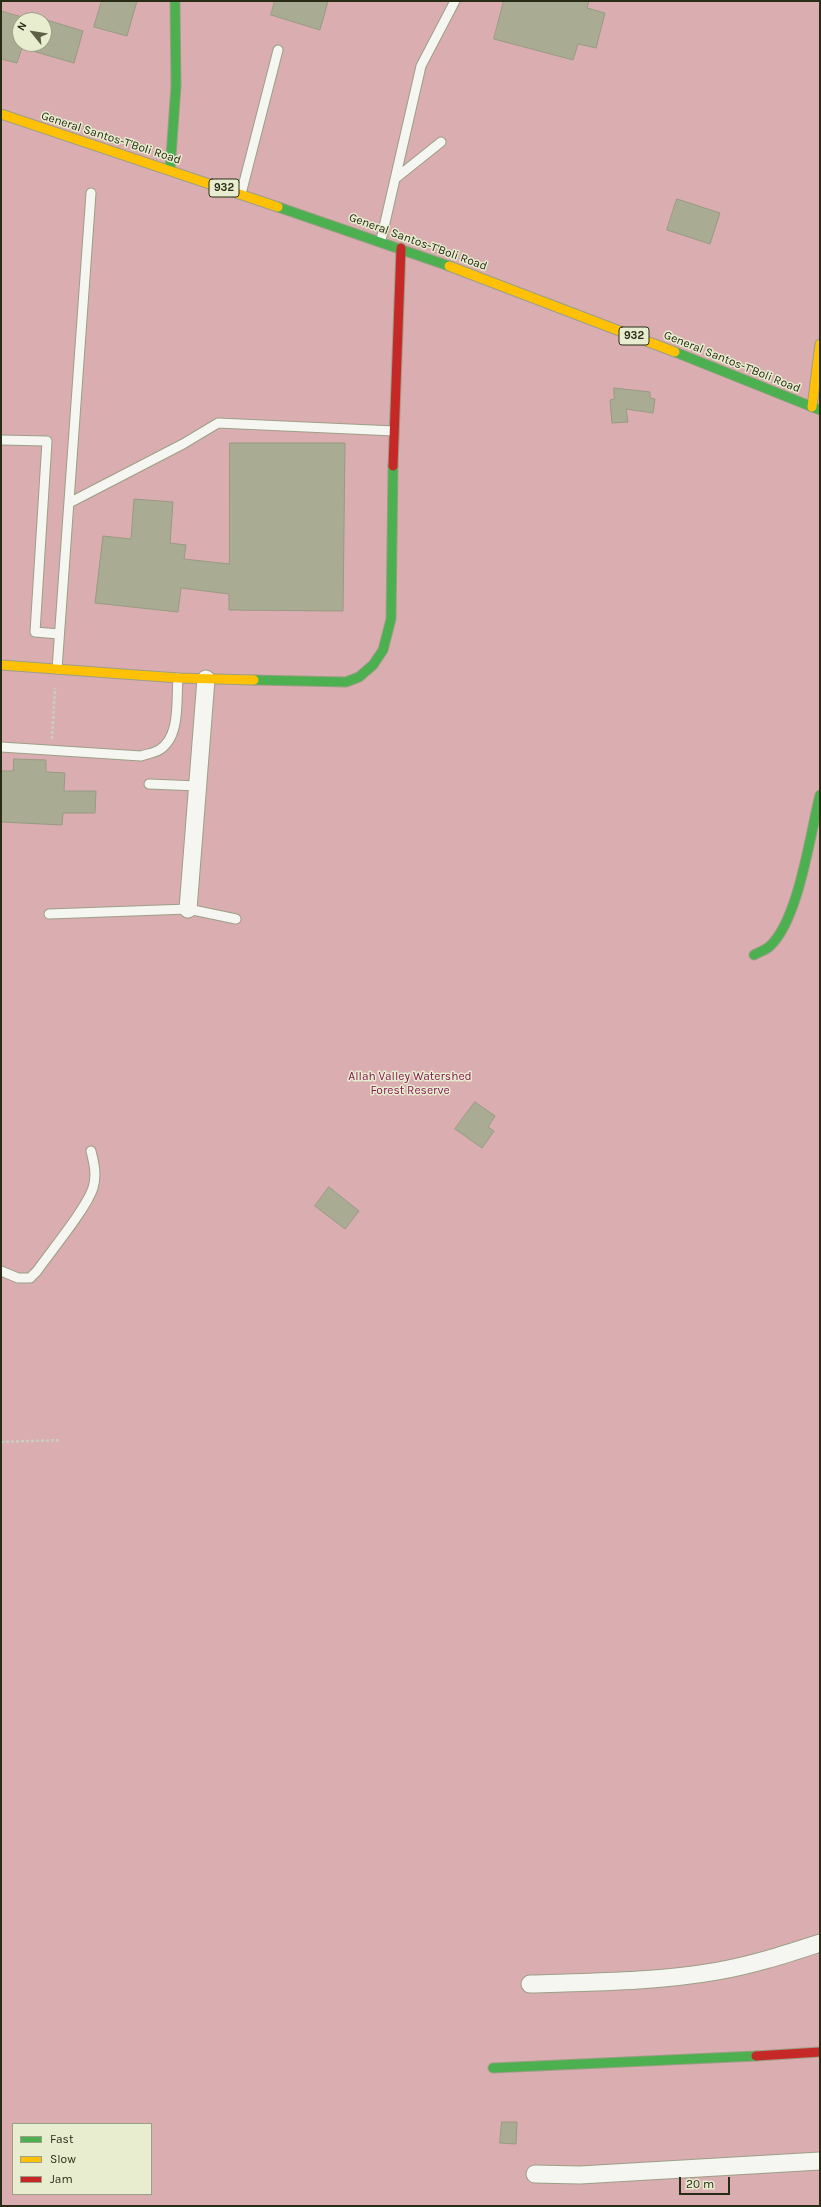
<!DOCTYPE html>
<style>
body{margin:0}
#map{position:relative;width:821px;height:2207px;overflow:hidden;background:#bdc1a0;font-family:Karla,sans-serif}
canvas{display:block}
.frame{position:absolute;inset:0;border:2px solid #292c14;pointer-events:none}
.legend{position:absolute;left:12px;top:2123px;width:140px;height:72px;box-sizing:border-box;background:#e8edcf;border:1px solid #9ca084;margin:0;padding:5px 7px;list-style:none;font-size:12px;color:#292c14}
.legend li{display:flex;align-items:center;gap:8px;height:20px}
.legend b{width:20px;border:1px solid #9ca084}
.north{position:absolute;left:12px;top:12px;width:40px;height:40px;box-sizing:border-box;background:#e8edcf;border:1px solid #9ca084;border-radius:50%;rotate:300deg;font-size:11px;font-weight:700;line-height:16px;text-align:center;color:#292c14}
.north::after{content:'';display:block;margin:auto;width:14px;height:18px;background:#5d6045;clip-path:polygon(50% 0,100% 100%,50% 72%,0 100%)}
.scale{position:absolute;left:679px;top:2177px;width:51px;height:18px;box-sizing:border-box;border:2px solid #292c14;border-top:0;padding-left:5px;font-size:12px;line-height:14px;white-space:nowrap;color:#292c14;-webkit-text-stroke:3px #e8edcf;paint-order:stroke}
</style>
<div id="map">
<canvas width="821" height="2207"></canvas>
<div class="frame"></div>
<ul class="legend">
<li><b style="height:5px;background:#4caf50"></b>Fast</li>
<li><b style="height:5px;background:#ffc107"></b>Slow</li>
<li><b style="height:5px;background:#c62828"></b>Jam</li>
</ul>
<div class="north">N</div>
<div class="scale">20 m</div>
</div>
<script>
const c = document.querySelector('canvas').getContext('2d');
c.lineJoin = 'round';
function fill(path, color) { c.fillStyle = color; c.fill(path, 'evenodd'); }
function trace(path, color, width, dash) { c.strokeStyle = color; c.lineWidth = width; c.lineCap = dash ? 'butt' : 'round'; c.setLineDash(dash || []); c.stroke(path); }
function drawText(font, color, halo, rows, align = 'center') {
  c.font = font + ' Karla,sans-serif'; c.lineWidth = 3; c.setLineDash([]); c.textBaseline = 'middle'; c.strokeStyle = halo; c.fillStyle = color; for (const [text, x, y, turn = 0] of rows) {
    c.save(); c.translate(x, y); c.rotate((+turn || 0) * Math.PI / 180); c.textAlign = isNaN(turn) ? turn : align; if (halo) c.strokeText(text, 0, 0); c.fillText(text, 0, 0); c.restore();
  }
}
const green = new Path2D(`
 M1,1H820V2206H1ZM20,20H44V44H20ZM13,2124H151V2194H13Z`);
const building = new Path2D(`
 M102,1H137L127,36L94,27Z
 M275,1H328L320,30L271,15Z
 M504,1H589L587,8L605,13L596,48L578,44L573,60L494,39Z
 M1,11L32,20H20V44H44V20H36L37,17L83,31L74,63L22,48L17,63L1,59Z
 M677,199L720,213L710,244L667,230Z
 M614,388L650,392V398L655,399L653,413L626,409L628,422L612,423L610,400L614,399Z
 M230,443H345L343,611L229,610V594L181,588L178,612L95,603L103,536L131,539L134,499L173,502L170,543L186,545L184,559L229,564Z
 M14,759L46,760V772L65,773L64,791H96L95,813H63L62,825L1,822V771H13Z
 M475,1102L495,1116L488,1127L494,1131L482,1148L455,1129Z
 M329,1187L359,1211L345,1229L315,1206Z
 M502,2122H517L516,2144L500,2143Z`);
const path = new Path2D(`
 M52,739L55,688
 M1,1442L61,1440`);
const lane = new Path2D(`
 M396,178L441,142
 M241,194L278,50
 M381,240L421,66L455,1
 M1,440L47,441L35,632L59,634
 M69,503L183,444L218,423L394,431
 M57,669L91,193
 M1,747L141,756C147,754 154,753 159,750C181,737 176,700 178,678
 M149,784L198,786
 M49,914L188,909L236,919
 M1,1271L18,1278H30L37,1271C51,1251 86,1209 93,1188C97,1175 94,1163 91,1151`);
const street = new Path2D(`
 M188,909L206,679
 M530,1984C593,1982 656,1982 718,1971C753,1965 786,1954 820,1943
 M535,2174L580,2175L820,2161`);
const fast = new Path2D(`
 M170,170L176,86L175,1
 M278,207L449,266
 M675,352L820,410
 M254,680L346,682L359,677L373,665L383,650L391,619L393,466
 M754,955C759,952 766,950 770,946C799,919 810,834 820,795
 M493,2068L756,2056`);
const slow = new Path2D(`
 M1,114L278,207
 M449,266L675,352
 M812,407L820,344
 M1,665L178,678L254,680`);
const jam = new Path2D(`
 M393,466L401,248
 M756,2056L820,2052`);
const shields = [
 [224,188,30],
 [634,336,30]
];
const shieldNames = [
 ["932",224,188],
 ["932",634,336]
];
const streetNames = [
 ["General Santos-T'Boli Road",111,138,18],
 ["General Santos-T'Boli Road",418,242,20],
 ["General Santos-T'Boli Road",732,362,22]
];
const parkNames = [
 ["Allah Valley Watershed",410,1077],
 ["Forest Reserve",410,1091]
];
fill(green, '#daadb1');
fill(building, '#a9ac92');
trace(building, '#989b82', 1);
trace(lane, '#9c9f85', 11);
trace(street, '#9c9f85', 19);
trace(fast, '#9c9f85', 11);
trace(slow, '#9c9f85', 11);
trace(jam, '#9c9f85', 11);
trace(path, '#cbcdc2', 2.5, [3, 2]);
trace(lane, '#f5f6f1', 9);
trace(street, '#f5f6f1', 17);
trace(fast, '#4caf50', 9);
trace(slow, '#ffc107', 9);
trace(jam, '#c62828', 9);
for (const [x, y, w] of shields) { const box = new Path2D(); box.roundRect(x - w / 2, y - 9, w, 18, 3); c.fillStyle = '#e8edcf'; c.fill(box); trace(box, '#292c14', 1); }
drawText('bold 11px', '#292c14', null, shieldNames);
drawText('12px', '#292c14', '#e8edcf', streetNames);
drawText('12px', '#861852', '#e8edcf', parkNames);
</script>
